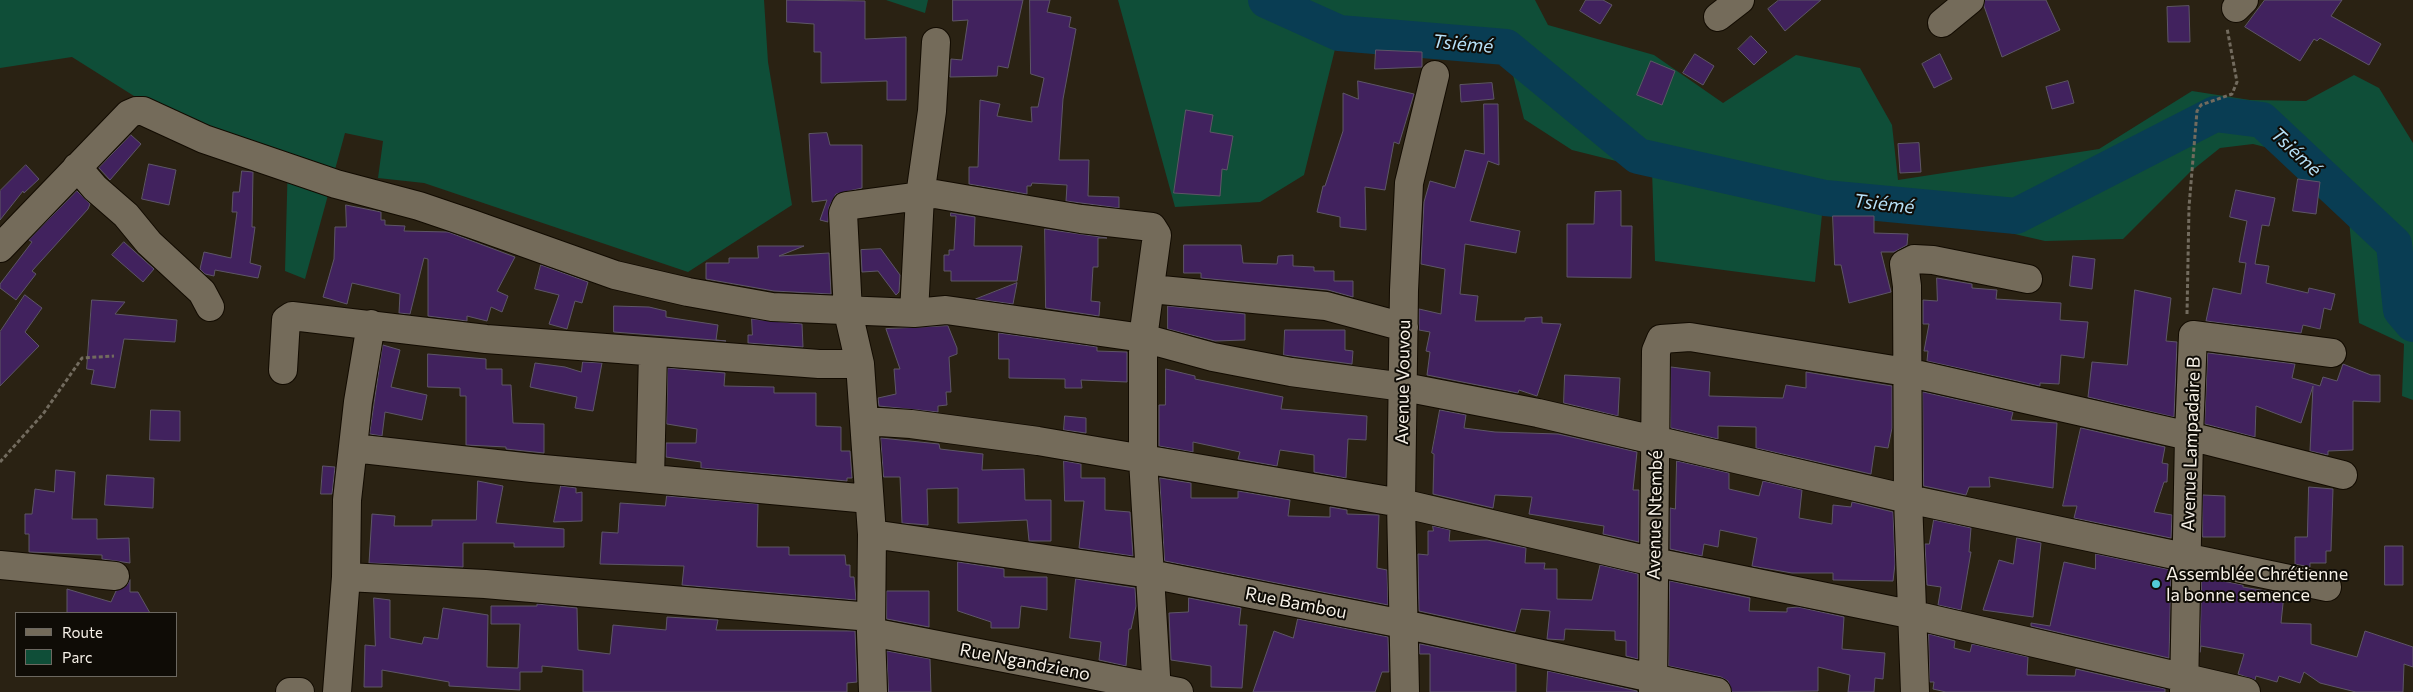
<!DOCTYPE html>
<meta charset="utf-8">
<style>
body{margin:0}
#map{position:relative;width:2413px;height:692px;overflow:hidden;background:#2a2213;font-family:Commissioner,sans-serif}
canvas{display:block}
.legend{position:absolute;left:15px;top:612px;width:162px;height:65px;box-sizing:border-box;background:#0f0c06;border:1px solid #6c6860;margin:0;padding:6px 9px;list-style:none;font-size:15px;color:#f7f1e8}
.legend li{display:flex;align-items:center;gap:10px;height:25px}
.legend b{width:25px;border:1px solid #6c6860}
</style>
<div id="map">
<canvas width="2413" height="692"></canvas>
<ul class="legend">
<li><b style="height:6px;background:#746b5a"></b>Route</li>
<li><b style="height:14px;background:#0f4e38"></b>Parc</li>
</ul>
</div>
<script>
const c = document.querySelector('canvas').getContext('2d');
c.lineJoin = 'round';
function fill(path, color) { c.fillStyle = color; c.fill(path, 'evenodd'); }
function trace(path, color, width, dash) { c.strokeStyle = color; c.lineWidth = width; c.lineCap = dash ? 'butt' : 'round'; c.setLineDash(dash || []); c.stroke(path); }
function drawText(font, color, halo, rows, align = 'center') {
  c.font = font + ' Commissioner,sans-serif'; c.lineWidth = 4; c.setLineDash([]); c.textBaseline = 'middle'; c.strokeStyle = halo; c.fillStyle = color; for (const [text, x, y, turn = 0] of rows) {
    c.save(); c.translate(x, y); c.rotate((+turn || 0) * Math.PI / 180); c.textAlign = isNaN(turn) ? turn : align; if (halo) c.strokeText(text, 0, 0); c.fillText(text, 0, 0); c.restore();
  }
}
const green = new Path2D(`
 M0,0H764L768,62L792,205L688,272L424,183L378,178L383,141L345,133L305,279L285,271L288,159L196,135L72,57L0,68Z
 M886,0H928L925,13Z
 M1118,0H1535L1548,25L1654,55L1723,103L1796,55L1860,68L1892,125L1898,180L2099,149L2192,91L2250,100L2306,101L2354,75L2379,88L2413,143V400L2402,396L2404,344L2359,323L2347,200L2301,156L2253,144L2220,148L2190,172L2123,239L2045,241L1984,227L1823,205L1815,282L1655,261L1652,170L1572,150L1524,119L1506,47L1339,33L1304,175L1260,202L1175,207Z`);
const river = new Path2D(`
 M1266,0L1339,33L1506,47L1638,156L1825,198L2016,216L2215,114L2262,120L2394,244L2401,310L2413,324`);
const building = new Path2D(`
 M787,0L865,1V39L906,37V100H887V81L821,83V52H814V24L787,22Z
 M953,0H1023L1008,68L998,66L997,76L950,77L951,59L962,60L968,20L953,21Z
 M1030,0H1050L1047,12L1071,17L1069,27L1076,29L1063,99L1059,160H1089L1088,196L1119,197V208L1066,201L1067,185L1032,183L1031,186H1027V194L969,184V167H978L980,100L1000,104L997,116L1032,122L1031,107H1038L1044,78L1031,74Z
 M1586,0H1603L1612,5L1600,24L1580,11Z
 M1779,0H1821L1785,31L1768,9Z
 M1985,0H2046L2060,30L2002,57L1984,6Z
 M2265,0H2342L2331,16L2381,44L2369,65L2320,38L2317,41L2314,39L2300,61L2245,27Z
 M2189,6L2190,42H2168L2167,7Z
 M1751,36L1767,52L1754,65L1738,49Z
 M1376,50L1422,52V67L1375,69Z
 M1695,54L1714,66L1703,85L1683,73Z
 M1940,54L1952,79L1934,88L1922,64Z
 M1651,61L1675,71L1662,105L1637,95Z
 M1358,81L1414,94L1399,144L1394,142L1385,190L1365,187L1366,230L1340,227V217L1317,212L1323,186H1325L1343,131V93L1358,99Z
 M2068,81L2074,103L2052,109L2046,87Z
 M1492,83L1494,99L1461,102L1460,85Z
 M1484,104H1498L1499,165L1488,161L1470,221L1520,231L1516,253L1465,244L1460,294L1478,296L1475,321H1525V318L1542,317V323L1561,324L1537,396L1519,390L1518,393L1427,375L1430,352L1426,351L1430,332L1419,330V309L1441,314L1445,269L1421,264L1424,202L1430,181L1455,188L1465,150L1484,154Z
 M1186,110L1213,115L1210,132L1233,136L1227,170L1222,169L1220,196L1174,193Z
 M827,133L830,145H862V188L836,194L829,207L828,222L820,220L827,200L812,202L809,134Z
 M131,135L141,144L110,180L99,168Z
 M1919,143L1921,172L1900,173L1898,144Z
 M149,164L176,170L169,205L142,199Z
 M26,165L39,179L24,193L23,191L0,220V191Z
 M242,171L253,172L252,227H255L250,263L261,266L258,278L215,270L214,276L205,274L200,269L204,252L231,258L237,212H232L233,192H239Z
 M2298,179L2320,182L2316,214L2293,211Z
 M2236,190L2275,198L2269,226L2262,225L2255,264L2269,266L2266,283L2308,293L2309,288L2335,294L2331,310L2324,308L2320,329L2303,325L2301,333L2206,321L2213,288L2241,294L2246,263L2239,262L2247,221L2230,217Z
 M77,191L90,204L88,209L32,271L36,274L16,300L0,288V284L32,242L29,240Z
 M1621,191V226H1632L1631,278L1567,277V224H1594L1595,192Z
 M346,205L381,212V220H385V225L405,226L404,231L448,232L515,257L497,291L508,296L502,312L491,307L487,321L467,316V321L428,316V259L424,258L410,314L399,313L400,294L352,283L347,304L323,297L334,259L335,227H346Z
 M951,213L975,217L974,246H1022L1017,281H951V271H944V255H949V250H954L956,216H951Z
 M1833,216H1874V233L1908,234L1907,245L1894,252H1881L1891,292L1849,303L1841,265H1835Z
 M1045,229L1107,238H1098V267H1093L1091,301L1100,302L1099,316L1046,308Z
 M124,242L154,269L143,282L112,255Z
 M1184,245H1241L1243,263L1277,264L1278,256L1293,255V266L1314,267V271H1334V281H1353V297L1328,290L1201,278V273H1184Z
 M758,246H804L779,256L829,253L831,294L774,291L706,279V263H729V258H758Z
 M881,249L900,275L899,292L896,295L878,271L862,272L861,250Z
 M2073,256L2095,259L2092,289L2070,286Z
 M541,265L588,282L582,303L575,301L567,329L549,324L559,295L535,289Z
 M1937,278L1972,284V288L1997,290L1996,299L2061,303L2060,320L2088,322L2084,358L2061,355L2059,384L2040,383V386L1927,361L1928,351H1924L1929,324H1923V300L1937,301Z
 M1017,283L1013,304L976,299Z
 M2135,290L2171,298L2166,341L2177,342L2174,417L2088,397L2092,362L2127,365Z
 M25,295L42,308L25,332L39,346L0,386V332Z
 M92,300L125,302L115,314L177,320L175,342L124,339L115,388L91,384L94,370L87,369Z
 M614,306L649,307L666,311V317L718,325L716,340L726,341L614,332Z
 M1168,306L1245,314V340L1215,341L1168,329Z
 M752,319L802,324L803,347L748,343V335H752Z
 M948,326L957,348V354L949,357L951,392H946L947,405L938,406V412L879,406L878,398L896,394L894,369H900L886,329Z
 M1285,330H1345V350L1353,351L1352,364L1284,355Z
 M999,333L1097,347V351L1127,352V382L1081,380L1082,388H1065V379L1009,378V359H999Z
 M383,345L400,350L391,387L427,395L422,420L385,412L382,436L370,434Z
 M2208,353L2295,364L2292,378L2320,386L2323,377L2337,381L2343,364L2371,375H2380V402L2353,401V450L2328,451V455L2310,451L2313,386L2301,423L2256,406L2255,437L2205,424Z
 M428,354L486,359V369H502V385H511L513,423L544,424V453L506,449V447L466,445V396H460V388L428,387Z
 M583,362L602,363L593,411L575,408L577,397L530,387L535,363L565,367L581,372Z
 M1671,367L1710,372L1709,396L1783,398L1786,385L1806,388V372L1892,386V428L1888,448L1875,446L1871,474L1756,448V427L1718,426V439L1671,428Z
 M668,368L725,373L724,386L774,387V393H816V426L841,427V451H850L852,478H847V481L701,468V462L666,457V443H696L697,429L667,424Z
 M1166,369L1195,376V379L1283,397L1281,409L1367,416L1366,440L1348,439L1346,478L1314,472V455L1280,450L1277,466L1238,459L1240,452L1193,442V452L1159,446V405H1165Z
 M1565,375L1620,378L1618,416L1564,403Z
 M1923,392L2013,412L2011,420L2057,423L2053,488L1989,477L1990,487H1969L1966,495L1924,486Z
 M151,410L180,411V441L150,440Z
 M1440,410L1466,415L1464,428L1495,432L1558,434L1637,452L1633,490H1639V542L1603,534L1604,526L1529,514L1532,497L1495,495L1493,508L1433,494L1434,454L1432,453Z
 M1065,416L1086,418V433L1064,430Z
 M2081,428L2165,447L2162,463L2168,464L2167,482H2164L2154,512L2172,515L2171,538L2074,518L2077,506H2063Z
 M881,438L939,444L940,449L983,454L982,470L1024,469L1025,500H1051V541H1029L1027,520L958,523V488L927,489L928,525L902,523L900,477H884Z
 M1064,461L1081,464V478H1105V510L1130,512L1133,556L1079,548L1084,501H1065Z
 M1677,461L1729,473V489L1759,496L1763,481L1802,490L1799,518L1832,524L1833,505L1851,507L1852,502L1893,512L1895,564L1893,581L1833,580V573H1792L1752,566L1757,538L1720,530L1718,547L1704,544L1702,556L1670,549V508L1675,509Z
 M323,466L335,467L332,494H321Z
 M56,470L75,472L72,519H97V539L129,538L130,563L102,559V555L29,552V534H25V514H32L35,489L54,492Z
 M107,475L154,478L153,508L105,505Z
 M1160,478L1191,483V498H1238V491L1290,500L1288,516L1330,517V507L1347,510V514L1379,515L1377,568L1387,570L1388,605L1165,561Z
 M478,481L503,486L496,523L564,529V547H514V543H463V567L369,563L372,514L395,516L394,526H432V520H476Z
 M561,486L576,488V493L582,492V521L554,522Z
 M2309,487L2333,489L2331,551H2326V563H2310V567L2295,564V537H2307Z
 M2203,495L2225,496V537H2203Z
 M667,496L758,504L757,547H789V555H845L846,565H850V577H854L856,600L682,585L684,566L600,564L602,532L618,533L620,503L665,506Z
 M1934,520L1971,528L1969,552H1971L1961,610L1938,605L1941,587L1927,585L1925,544H1929Z
 M1433,526L1450,530L1449,541L1487,540L1526,548L1525,563H1545L1544,569H1557V599L1592,600L1600,565L1638,574V659L1626,656V641L1615,640V631L1565,629L1564,640L1547,639L1550,611L1521,609L1515,632L1419,611L1418,554L1428,555V531H1433Z
 M2017,538L2041,543L2033,617L1983,610L1999,560L2013,564Z
 M2385,546H2403V585H2385Z
 M2096,554L2171,570L2169,658L2031,626V623L2050,626L2064,562L2095,569Z
 M958,562L1004,569V577H1047V610L1021,606L1019,628H991V622L958,611Z
 M2202,577L2243,585V587L2284,594L2281,623L2311,624V644L2357,657L2365,631L2413,647V667L2404,664L2403,692H2356L2320,683L2304,672L2300,683L2279,676L2277,682L2256,676L2255,680L2238,674L2244,654L2201,646L2200,652Z
 M1076,579L1135,588L1136,606L1131,629H1129L1126,666L1099,660L1101,642L1070,638Z
 M130,580V592H138L150,613H67V589L111,602L116,591L127,585Z
 M1670,581L1750,598L1749,611L1787,612V608L1798,607L1844,617L1842,649L1885,653L1883,679L1875,678L1874,692H1848L1850,675L1818,667V691L1732,692L1728,681L1721,677L1669,666Z
 M887,591H929V627L887,619Z
 M374,598L390,600V638L422,644L424,637L438,639L443,608L488,615L487,667L518,668L520,624H491V606H537V604L577,608L578,650L610,654L613,625L666,630L667,617L718,620L716,630L855,631L857,682L847,683V692H583V670L542,666V672H520V690L449,686V682L382,670V687H364L365,645L375,646Z
 M1189,598L1241,608L1239,625H1247L1242,688L1211,687V666L1171,660L1169,613L1188,612Z
 M1298,619L1388,637L1389,672H1382L1375,692H1253L1274,631L1293,638Z
 M1929,634L1955,641L1954,648L1970,652L1972,644L2028,657L2027,675L2075,676L2076,669L2165,689V692H1946L1933,689L1934,682H1930Z
 M1420,644L1516,664V692H1430V654H1420Z
 M887,651L930,659L931,692H889Z
 M1548,671L1637,691V692H1547Z`);
const path = new Path2D(`
 M2187,314L2189,207L2197,111L2201,105L2232,94L2237,82L2227,28
 M0,462L43,414L82,358L114,356`);
const minor = new Path2D(`
 M2236,8L2244,0
 M1718,17L1740,0
 M1942,23L1970,0
 M77,167L95,188L126,215L149,243L202,292L210,307
 M0,248L129,114L136,111H143L204,139L336,184L419,206L472,224L615,275L688,292L772,307L914,313L946,310L1143,338L1213,357L1291,372L1404,387L1538,413L1908,499L2327,587
 M1151,289L1326,306L1404,327
 M914,313L920,196L932,111L936,42
 M283,370L286,320L292,316L486,339L819,364H860
 M864,421L911,424L1038,441L1401,503L1654,562L1914,615L2246,692
 M353,448L532,468L869,499
 M650,479L653,352
 M872,534L1150,574L1403,624L1717,692
 M0,565L115,576
 M346,577L485,584L871,617
 M871,632L1179,692
 M290,692H300
 M337,692L346,577L347,500L358,402L371,324
 M873,692L871,632L872,534L860,364L848,312L843,213L846,206L935,194L1081,219L1152,227L1157,235L1143,338V460L1157,692
 M1405,692L1401,503L1404,290L1409,183L1435,75
 M1653,692L1656,351L1661,339L1690,337L1906,372L2189,436L2343,475
 M1915,692L1908,499L1907,286L1904,264L1914,259L1933,260L2028,279
 M2184,692L2189,436L2193,335L2332,353`);
const markers = [
 [2156,584,5,"#52cbd8"]
];
const streetNames = [
 ["Avenue Vouvou",1403,382,-89],
 ["Avenue Lampadaire B",2191,444,-88],
 ["Avenue Ntembé",1655,515,-89],
 ["Rue Bambou",1296,603,11],
 ["Rue Ngandzieno",1025,662,11]
];
const poiNames = [
 ["Assemblée Chrétienne",2166,574],
 ["la bonne semence",2166,595]
];
const waterNames = [
 ["Tsiémé",1463,44,5],
 ["Tsiémé",2296,152,43],
 ["Tsiémé",1884,204,6]
];
fill(green, '#0f4e38');
trace(river, '#093d53', 36);
fill(building, '#41225e');
trace(building, '#5e5667', 1);
trace(minor, '#120b01', 30);
trace(path, '#726b5e', 3, [4, 2.5]);
trace(minor, '#746b5a', 28);
for (const [x, y, r, color] of markers) { const dot = new Path2D(); dot.arc(x, y, r, 0, 2 * Math.PI); c.fillStyle = color; c.fill(dot); trace(dot, '#0f0c06', 2); }
drawText('18px', '#f7f1e8', '#0f0c06', streetNames);
drawText('18px', '#f7f1e8', '#0f0c06', poiNames, 'left');
drawText('italic 19px', '#b5dff6', '#0f0c06', waterNames);
</script>
